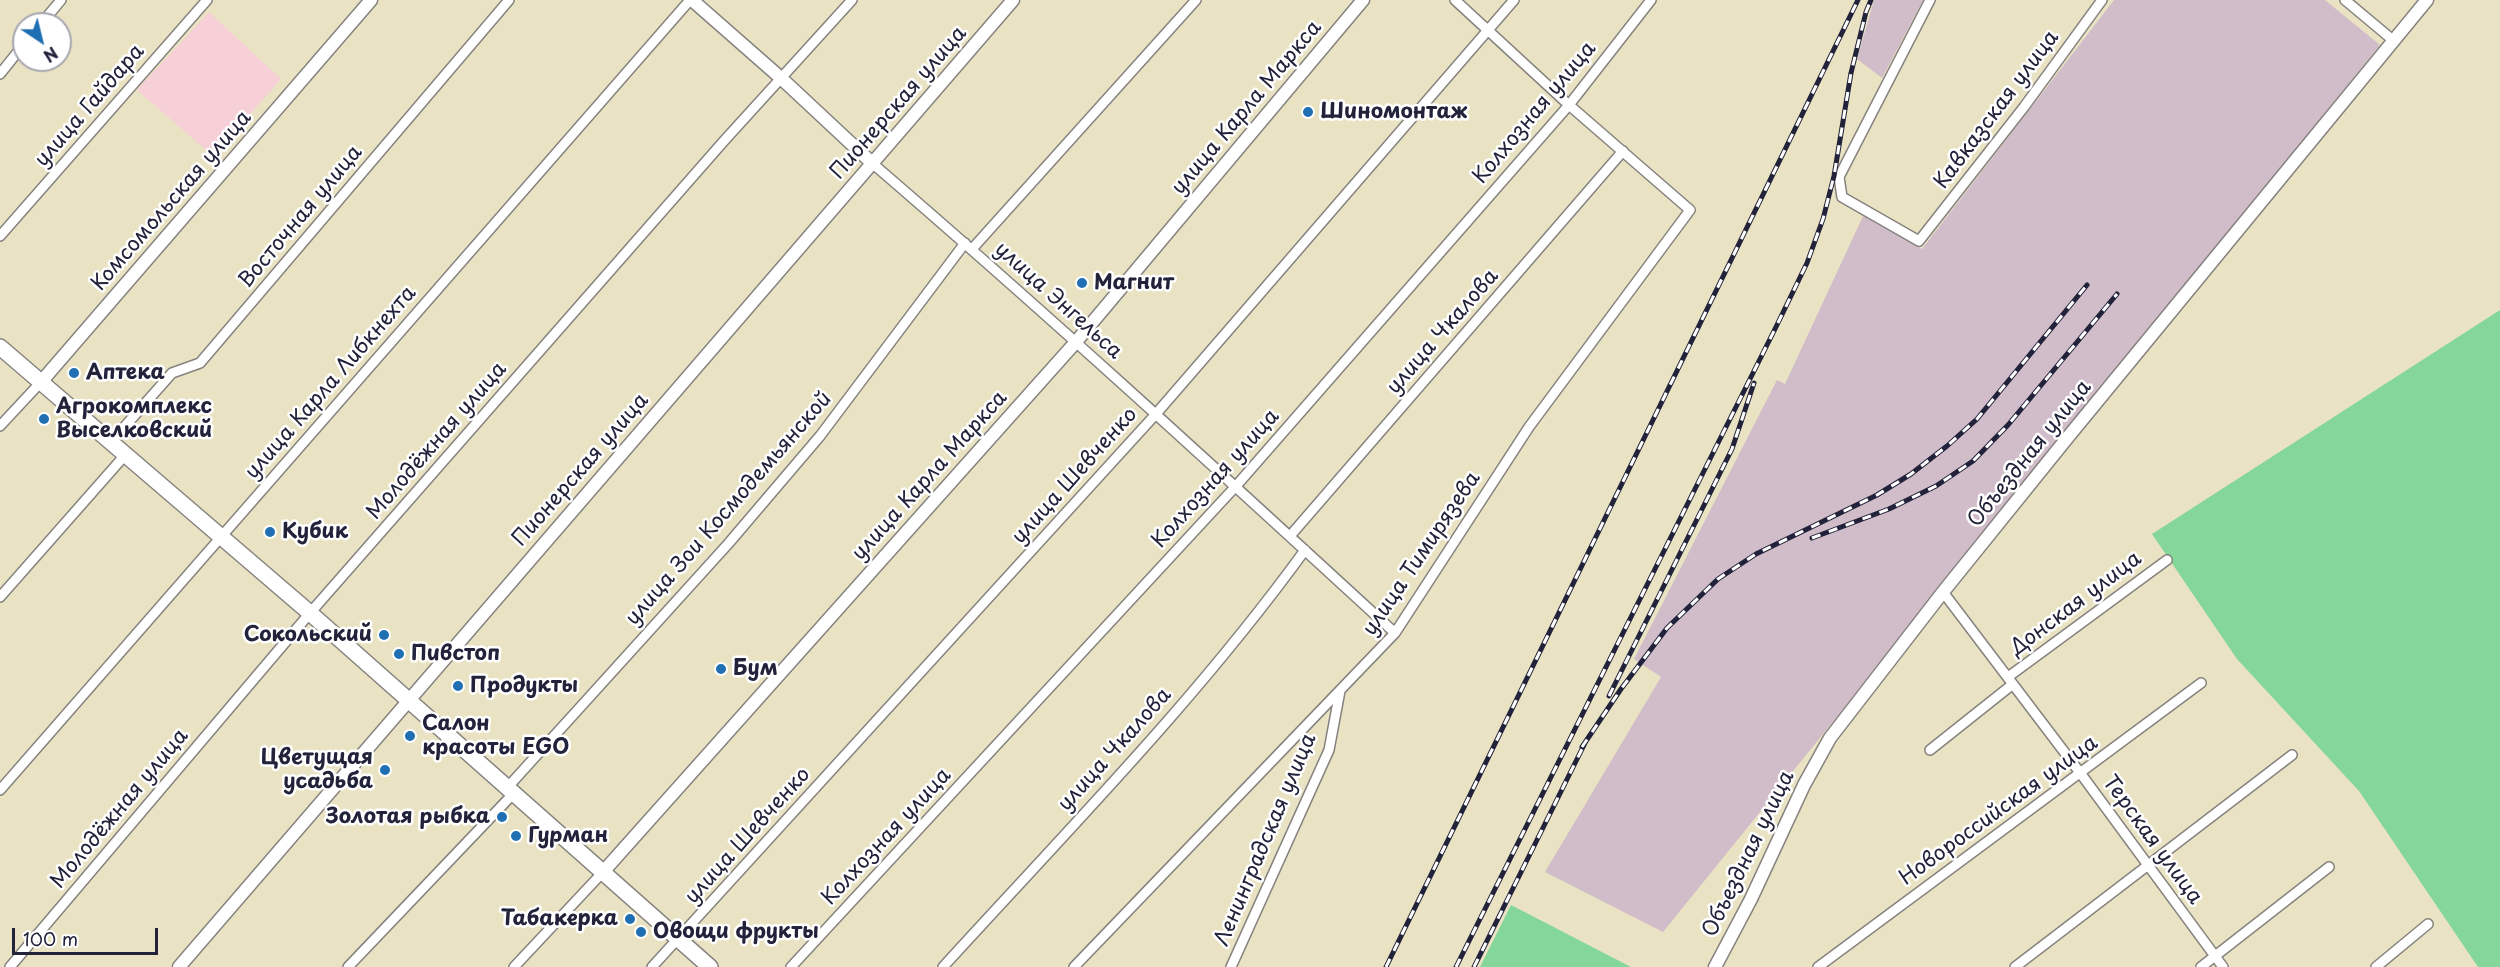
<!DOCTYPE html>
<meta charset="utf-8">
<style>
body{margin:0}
#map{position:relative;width:2500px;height:967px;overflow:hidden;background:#e9e3c3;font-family:"Playpen Sans",sans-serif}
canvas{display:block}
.north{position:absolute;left:12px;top:12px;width:60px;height:60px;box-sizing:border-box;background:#fff;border:2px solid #a7a7b1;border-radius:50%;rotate:145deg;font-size:16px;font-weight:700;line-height:24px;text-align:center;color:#22223b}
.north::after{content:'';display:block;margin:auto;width:21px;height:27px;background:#1f6fb2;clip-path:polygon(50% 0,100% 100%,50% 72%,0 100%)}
.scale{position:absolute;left:12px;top:928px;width:146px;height:27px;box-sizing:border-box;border:3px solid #22223b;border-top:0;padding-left:8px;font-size:18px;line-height:21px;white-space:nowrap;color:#22223b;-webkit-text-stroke:4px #fff;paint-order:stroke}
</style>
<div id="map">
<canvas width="2500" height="967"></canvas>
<div class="north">N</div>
<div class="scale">100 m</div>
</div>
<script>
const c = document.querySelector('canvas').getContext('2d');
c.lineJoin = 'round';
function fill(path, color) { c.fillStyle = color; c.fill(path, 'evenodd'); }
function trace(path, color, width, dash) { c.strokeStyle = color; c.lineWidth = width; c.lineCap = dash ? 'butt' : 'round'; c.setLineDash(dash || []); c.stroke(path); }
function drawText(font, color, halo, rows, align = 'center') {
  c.font = font + ' "Playpen Sans",sans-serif'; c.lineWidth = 5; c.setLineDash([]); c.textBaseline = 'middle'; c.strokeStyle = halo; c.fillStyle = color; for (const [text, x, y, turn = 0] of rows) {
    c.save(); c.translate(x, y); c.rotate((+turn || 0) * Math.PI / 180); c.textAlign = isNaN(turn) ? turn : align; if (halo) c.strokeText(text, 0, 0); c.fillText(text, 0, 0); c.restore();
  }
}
const built = new Path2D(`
 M209,12L281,79L213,156L137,90Z`);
const industrial = new Path2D(`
 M1874,0H1923L1882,78L1857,59Z
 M2114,0H2325L2380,45L1663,932L1545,872L1661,677L1634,659L1777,380L1785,384L1864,214L1922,249Z`);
const green = new Path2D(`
 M2500,310V967H2478L2359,791L2237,659L2152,534Z
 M1511,905L1631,967H1480Z`);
const minor = new Path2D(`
 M1930,0L1839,177L1842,197L1919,241L2024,107L2102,0
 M2345,0L2394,41
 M41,24L61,0
 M0,74L24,44
 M872,163C1050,316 1223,475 1395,633
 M0,236L207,0
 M972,249L1196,0
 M0,426L41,382
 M111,442L172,373L200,363L509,0
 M1290,536L1623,151
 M1943,592L2081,774L2223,967
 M0,597L126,454
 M2008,677L2167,560
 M1930,750L2013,684
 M507,788L728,544L820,436L965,243
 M0,790L690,0
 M10,967L310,613L723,142L852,0
 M348,967L513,794
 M514,967L603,872
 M652,967L1155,415L1514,0
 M791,967L1236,486L1569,105L1651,0
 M943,967C1067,831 1197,699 1305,550
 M1074,967L1395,633L1529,427L1690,210L1569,105L1455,0
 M1231,967L1329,750L1340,691
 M1818,967L2201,683
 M2015,967L2292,755
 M2201,967L2329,867
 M2376,967L2428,924`);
const tertiary = new Path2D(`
 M692,0L782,79L872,163
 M41,382L371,0
 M603,872L1075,343L1363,0
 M179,967L1013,0
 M1715,967L1751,899L1804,785L1830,738L1943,592L2068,437L2427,0`);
const primary = new Path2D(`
 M0,347L310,613L710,967`);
const rail = new Path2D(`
 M1812,538L1889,509L1936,486L1973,461L2008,425L2117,294
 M1609,696L1732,449L1754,383
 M1582,747L1621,689L1667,628L1718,579L1756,554L1877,495L1911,474L1947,446L1977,419L2087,285
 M1386,967L1858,0
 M1456,967L1775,329L1807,263L1823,219L1834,176L1851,73L1866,12L1871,0
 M1474,967L1586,741`);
const markers = [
 [1308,112,6,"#1f6fb2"],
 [1082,283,6,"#1f6fb2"],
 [74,373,6,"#1f6fb2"],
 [44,419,6,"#1f6fb2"],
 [270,532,6,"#1f6fb2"],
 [384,635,6,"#1f6fb2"],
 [399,654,6,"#1f6fb2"],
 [721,669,6,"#1f6fb2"],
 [458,686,6,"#1f6fb2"],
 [410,736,6,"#1f6fb2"],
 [385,770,6,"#1f6fb2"],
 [502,817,6,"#1f6fb2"],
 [516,836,6,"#1f6fb2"],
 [630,919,6,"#1f6fb2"],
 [641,932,6,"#1f6fb2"]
];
const streetNames = [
 ["Пионерская улица",899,103,-49],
 ["улица Гайдара",90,106,-49],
 ["улица Карла Маркса",1247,108,-50],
 ["Кавказская улица",1997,110,-53],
 ["Колхозная улица",1535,113,-50],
 ["Комсомольская улица",172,201,-49],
 ["Восточная улица",301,217,-50],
 ["улица Энгельса",1058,301,42],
 ["улица Чкалова",1443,332,-49],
 ["улица Карла Либкнехта",331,383,-49],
 ["Молодёжная улица",437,441,-49],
 ["Объездная улица",2030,454,-51],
 ["Пионерская улица",581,470,-49],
 ["улица Карла Маркса",930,476,-48],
 ["улица Шевченко",1075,476,-48],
 ["Колхозная улица",1216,479,-48],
 ["улица Зои Космодемьянской",729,509,-49],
 ["улица Тимирязева",1422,554,-56],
 ["Донская улица",2076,604,-37],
 ["улица Чкалова",1115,750,-48],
 ["Молодёжная улица",120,809,-50],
 ["Новороссийская улица",1999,811,-36],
 ["улица Шевченко",748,836,-48],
 ["Колхозная улица",887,837,-47],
 ["Ленинградская улица",1266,840,-67],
 ["Терская улица",2152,840,54],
 ["Объездная улица",1749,854,-64]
];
const poiNames = [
 ["Шиномонтаж",1320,112],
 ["Магнит",1094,283],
 ["Аптека",86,373],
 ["Агрокомплекс",56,407],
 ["Выселковский",56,431],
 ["Кубик",282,532],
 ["Сокольский",372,635,"right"],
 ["Пивстоп",411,654],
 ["Бум",733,669],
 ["Продукты",470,686],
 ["Салон",422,724],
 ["красоты EGO",422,748],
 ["Цветущая",373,758,"right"],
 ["усадьба",373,782,"right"],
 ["Золотая рыбка",490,817,"right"],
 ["Гурман",528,836],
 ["Табакерка",618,919,"right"],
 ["Овощи фрукты",653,932]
];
fill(built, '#f6cfd7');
fill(industrial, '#d1bdc9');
fill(green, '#84d798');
trace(minor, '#86827f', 12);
trace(tertiary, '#86827f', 15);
trace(primary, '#86827f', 18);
trace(minor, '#fff', 9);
trace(tertiary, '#fff', 12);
trace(primary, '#fff', 15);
trace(rail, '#22223b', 5);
trace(rail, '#fff', 3, [9]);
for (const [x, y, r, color] of markers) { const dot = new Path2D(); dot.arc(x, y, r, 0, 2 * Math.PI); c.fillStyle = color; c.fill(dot); trace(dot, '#fff', 2); }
drawText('21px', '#22223b', '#fff', streetNames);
drawText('bold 21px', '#22223b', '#fff', poiNames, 'left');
</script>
